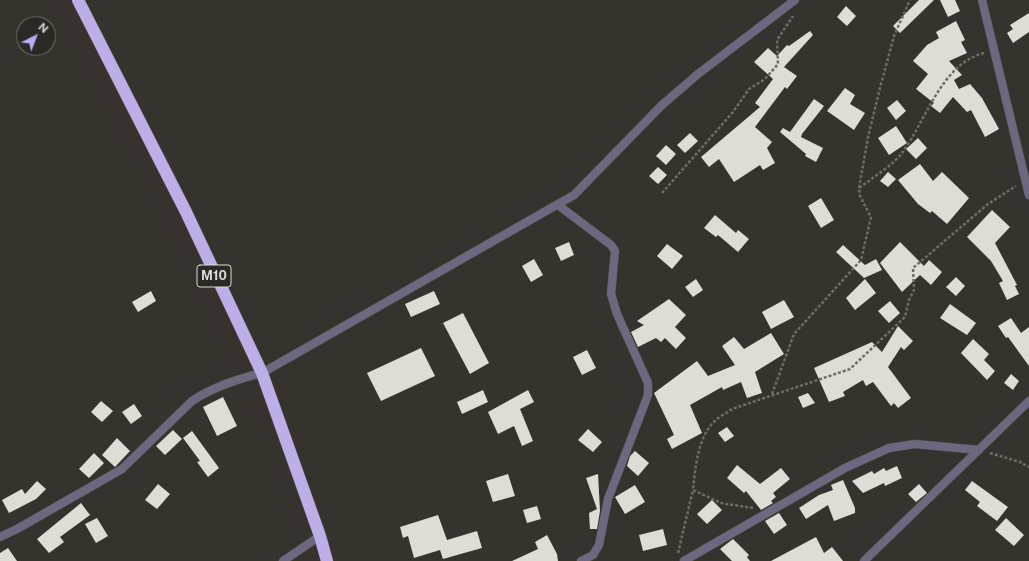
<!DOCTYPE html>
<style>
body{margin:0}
#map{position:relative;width:1029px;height:561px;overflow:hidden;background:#36332f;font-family:"Public Sans",sans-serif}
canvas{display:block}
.north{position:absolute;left:16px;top:16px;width:40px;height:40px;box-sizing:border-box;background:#2c2925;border:1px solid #72706c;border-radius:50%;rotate:42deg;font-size:11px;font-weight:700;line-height:16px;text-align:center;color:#dcdad7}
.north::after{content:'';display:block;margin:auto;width:14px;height:18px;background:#bea9f5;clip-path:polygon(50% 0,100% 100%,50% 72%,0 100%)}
</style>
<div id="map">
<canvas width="1029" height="561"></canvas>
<div class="north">N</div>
</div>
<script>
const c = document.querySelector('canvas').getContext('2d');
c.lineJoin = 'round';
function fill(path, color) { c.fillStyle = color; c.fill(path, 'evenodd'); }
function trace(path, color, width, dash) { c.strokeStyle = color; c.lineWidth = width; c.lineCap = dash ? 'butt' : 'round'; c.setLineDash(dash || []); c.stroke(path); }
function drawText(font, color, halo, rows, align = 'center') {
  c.font = font + ' "Public Sans",sans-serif'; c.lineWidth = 4; c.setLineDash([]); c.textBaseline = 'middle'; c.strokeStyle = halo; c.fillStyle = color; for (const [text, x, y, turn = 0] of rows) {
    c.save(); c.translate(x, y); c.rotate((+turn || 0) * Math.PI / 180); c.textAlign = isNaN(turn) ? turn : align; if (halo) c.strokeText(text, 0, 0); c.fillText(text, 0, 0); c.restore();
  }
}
const building = new Path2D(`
 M919,0H934L900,33L893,26Z
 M940,0H955L960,11L948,17Z
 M846,6L856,16L847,26L837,17Z
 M1029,13V32L1013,43L1007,33L1013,29L1010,25Z
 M956,21L965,40L961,42L967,53L949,61L962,75L954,80L959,89L970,84L982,98L999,129L985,137L971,110L967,112L953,97L940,113L931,106L934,103L916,89L928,74L913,61L927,45L939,38L936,32Z
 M810,31L813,35L784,67L797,76L787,89L785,87L755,127L772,142L767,148L775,163L763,170L760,165L734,182L719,159L709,167L701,157L760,107L755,103L773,79L754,62L768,48L777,56L787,45L789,46Z
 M845,88L855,95L850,104L865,113L854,130L827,111Z
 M814,99L824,106L802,134L801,137L823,148L816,162L805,156L806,154L780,132L783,128L790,132Z
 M897,100L906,111L896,120L887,108Z
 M896,126L907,143L889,155L878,138Z
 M690,133L698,141L685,153L677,145Z
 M918,138L927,148L916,159L906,149Z
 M666,145L676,154L666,165L656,156Z
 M920,164L933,181L942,172L969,198L947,224L932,211L930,213L918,204L898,180Z
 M658,167L667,175L658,184L649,176Z
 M888,172L896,179L888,187L880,181Z
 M821,198L834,220L821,228L808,206Z
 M992,210L1010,227L995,243L1017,285L1015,286L1019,294L1007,300L999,283L1003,281L991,261L967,237Z
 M715,215L736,233L738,230L749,239L738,252L718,235L716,237L704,228Z
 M569,242L574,255L561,261L555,248Z
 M900,242L924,266L929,260L942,272L931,285L920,275L902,292L880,263Z
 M667,244L683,256L672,269L657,256Z
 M843,245L865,265L876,259L882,270L864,278L836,252Z
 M534,259L543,275L531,282L522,266Z
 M956,277L965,286L956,296L946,287Z
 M696,279L703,290L693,297L685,287Z
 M865,279L876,293L855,310L846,298Z
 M151,291L156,301L138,312L132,302Z
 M434,291L440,304L411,317L405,304Z
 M669,299L686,315L675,327L686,338L676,349L665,338L661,342L656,338L638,347L631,332L644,325L637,321Z
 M784,300L794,317L771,329L762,312Z
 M890,301L900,313L889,323L878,311Z
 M950,304L976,323L967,335L940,318Z
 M463,313L489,363L470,374L443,323Z
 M1011,318L1021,333L1029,327V366L1008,337L1006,338L998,326Z
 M898,326L913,341L904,350L901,347L888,367L911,398L898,408L894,403L891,406L873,382L866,386L863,380L843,392L845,396L829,402L814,368L872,342L882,352Z
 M771,333L784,354L755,372L762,393L747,398L741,382L723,390L722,387L690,405L702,433L672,449L667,439L674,435L654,393L697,361L708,376L735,365L722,346L734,337L744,349Z
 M973,339L989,354L984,360L995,371L987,380L961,353Z
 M421,348L435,376L381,401L367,373Z
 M587,350L596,368L582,375L573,357Z
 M1011,374L1019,381L1013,390L1004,383Z
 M483,390L488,402L462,414L457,402Z
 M528,390L534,402L520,409L533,441L522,446L514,426L498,434L488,412Z
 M808,393L815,403L803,408L798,397Z
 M223,397L237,426L217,436L203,407Z
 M101,401L113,411L102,422L91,412Z
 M134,404L142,416L131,424L122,412Z
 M727,427L734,436L725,442L718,433Z
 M588,429L602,442L593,452L578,440Z
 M173,430L182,439L165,455L156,446Z
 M192,431L219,468L208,477L197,462L200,461L183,438Z
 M117,438L130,451L115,467L102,455Z
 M635,451L649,463L638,476L627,466L630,456Z
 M94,453L104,463L89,478L79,469Z
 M737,465L760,484L781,468L790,479L773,493L776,497L771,501L773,503L761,510L746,491L744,493L727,478Z
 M897,466L902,478L885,486L884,483L863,493L852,481L872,471L874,474L884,468L886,471Z
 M508,474L515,496L493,502L486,481Z
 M598,474L600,511L597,529H590L589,513L597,509L586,478Z
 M843,480L855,508V513L834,521L828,505L806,519L799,508L819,495L833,490L831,485Z
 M37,481L46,489L36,499L9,513L2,500L22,489L25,494Z
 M972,481L1008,507L997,521L977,506L980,502L965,490Z
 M158,484L170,494L157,509L145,500Z
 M919,484L927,493L916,502L908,494Z
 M635,485L645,502L625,514L615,497Z
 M712,500L722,510L707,524L697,514Z
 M81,503L90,515L60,537L64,542L49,553L37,539Z
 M537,506L541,519L527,523L523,510Z
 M779,513L787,525L774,534L765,521Z
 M438,515L447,540L477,531L482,548L443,559L440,550L414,558L408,536L403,538L400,527Z
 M97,518L108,536L96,543L85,524Z
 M1006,518L1024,535L1014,546L995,530Z
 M663,529L667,545L643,551L639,535Z
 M547,535L557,554L558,561H512L538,549L535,542Z
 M816,537L824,553L832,547L843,561H771Z
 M733,539L749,555L747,557L750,561H732L720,549Z
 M8,548L17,561H0V553Z`);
const path = new Path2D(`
 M859,188L868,137L880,88L894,36L910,0
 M662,193L733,112L749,89L765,79L778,64L777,40L793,16
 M772,394L794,334L861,260L871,217L860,196L859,188C871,179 894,164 902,153C926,121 941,64 984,53
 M990,453L1020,462L1029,467
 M753,508L721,503L693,490C695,469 698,435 716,420C720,416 727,413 732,409L850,369L905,317L909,300L914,290L913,268L988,204L1016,186
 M678,553L693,490`);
const street = new Path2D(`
 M982,0L1029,195
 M558,205L611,245L615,251L611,294L617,314L648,383V395L608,499L599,545L593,555L581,561
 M0,537L17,529L122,469L192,401C213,387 237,379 262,373L574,195L662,105L698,74L795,0
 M283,561L320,536
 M684,561L845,468L889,448L915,444L979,450
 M864,561L1029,401`);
const highway = new Path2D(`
 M78,0L186,212L262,373L320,536L327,561`);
const shields = [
 [214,276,34]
];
const shieldNames = [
 ["M10",214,276]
];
fill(building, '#dfdcd6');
trace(street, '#54514d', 9);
trace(highway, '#54514d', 13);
trace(path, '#6f6c68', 2.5, [3, 2]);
trace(street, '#6d687f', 8);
trace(highway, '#bdaee7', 12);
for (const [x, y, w] of shields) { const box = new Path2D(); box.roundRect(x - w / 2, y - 11, w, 22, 3); c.fillStyle = '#2c2925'; c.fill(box); trace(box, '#dcdad7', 1); }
drawText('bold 13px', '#dcdad7', null, shieldNames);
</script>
